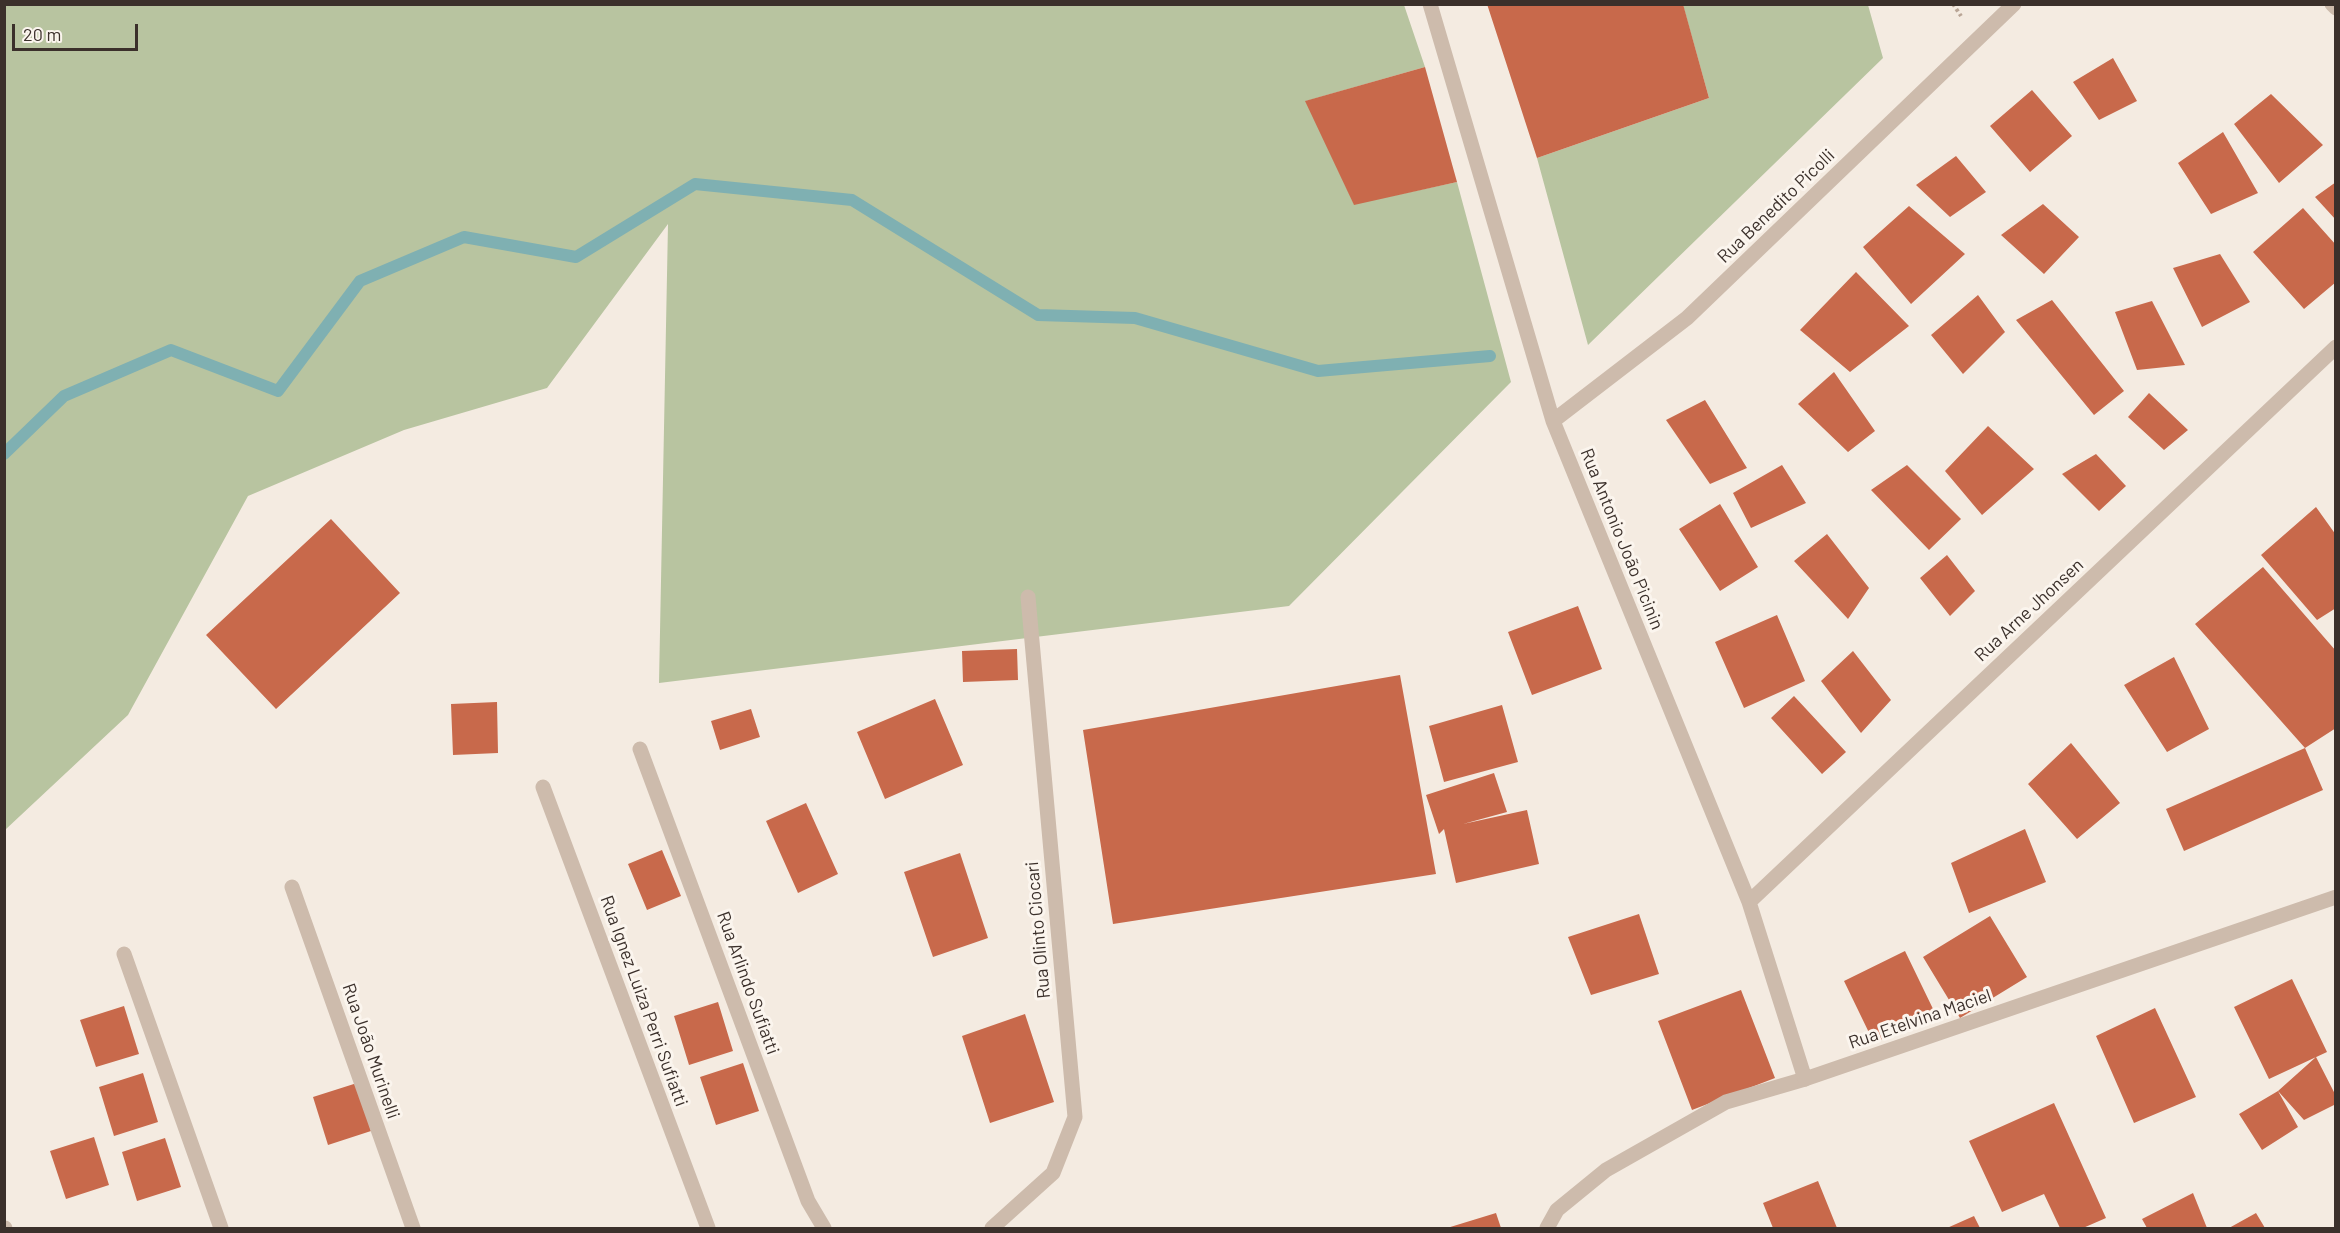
<!DOCTYPE html>
<meta charset="utf-8">
<style>
body{margin:0}
#map{position:relative;width:2340px;height:1233px;overflow:hidden;background:#f4ebe1;font-family:Barlow,sans-serif}
canvas{display:block}
.frame{position:absolute;inset:0;border:6px solid #3b302b;pointer-events:none}
.scale{position:absolute;left:12px;top:24px;width:126px;height:27px;box-sizing:border-box;border:3px solid #3b302b;border-top:0;padding-left:8px;font-size:18px;line-height:21px;white-space:nowrap;color:#3b302b;-webkit-text-stroke:4px #fbf5ee;paint-order:stroke}
</style>
<div id="map">
<canvas width="2340" height="1233"></canvas>
<div class="frame"></div>
<div class="scale">20 m</div>
</div>
<script>
const c = document.querySelector('canvas').getContext('2d');
c.lineJoin = 'round';
function fill(path, color) { c.fillStyle = color; c.fill(path, 'evenodd'); }
function trace(path, color, width, dash) { c.strokeStyle = color; c.lineWidth = width; c.lineCap = dash ? 'butt' : 'round'; c.setLineDash(dash || []); c.stroke(path); }
function drawText(font, color, halo, rows, align = 'center') {
  c.font = font + ' Barlow,sans-serif'; c.lineWidth = 6; c.setLineDash([]); c.textBaseline = 'middle'; c.strokeStyle = halo; c.fillStyle = color; for (const [text, x, y, turn = 0] of rows) {
    c.save(); c.translate(x, y); c.rotate((+turn || 0) * Math.PI / 180); c.textAlign = isNaN(turn) ? turn : align; if (halo) c.strokeText(text, 0, 0); c.fillText(text, 0, 0); c.restore();
  }
}
const green = new Path2D(`
 M5,5H1404L1425,67L1306,101L1354,204L1457,182L1511,382L1289,606L659,683L668,224L547,388L404,430L248,496L128,715L5,830Z
 M1683,5H1868L1883,58L1588,345L1537,158L1709,98Z`);
const stream = new Path2D(`
 M4,454L64,396L171,350L278,391L360,281L464,237L576,257L695,184L852,200L1038,315L1135,318L1318,371L1490,356`);
const building = new Path2D(`
 M1487,4H1683L1709,98L1537,158Z
 M2113,58L2137,101L2099,120L2073,82Z
 M1425,67L1457,182L1354,205L1305,101Z
 M2032,90L2072,136L2030,172L1990,126Z
 M2271,94L2323,145L2279,183L2234,124Z
 M2223,132L2258,193L2211,214L2178,163Z
 M1956,156L1986,192L1950,217L1916,185Z
 M2336,182V220L2315,197Z
 M2043,204L2079,237L2044,274L2001,235Z
 M1909,206L1965,254L1911,304L1863,247Z
 M2303,208L2336,245V282L2304,309L2253,252Z
 M2220,254L2250,302L2202,327L2173,268Z
 M1856,272L1909,326L1850,372L1800,330Z
 M1978,295L2005,332L1963,374L1931,335Z
 M2052,300L2124,391L2094,415L2016,320Z
 M2152,301L2185,365L2137,370L2115,312Z
 M1834,372L1875,431L1848,452L1798,404Z
 M2149,393L2188,430L2164,450L2128,417Z
 M1705,400L1747,468L1710,484L1666,420Z
 M1988,426L2034,469L1982,515L1945,471Z
 M2096,454L2126,486L2099,511L2062,474Z
 M1782,465L1806,503L1751,528L1733,493Z
 M1907,465L1961,519L1929,550L1871,490Z
 M1720,504L1758,567L1720,591L1679,529Z
 M2316,507L2336,535V608L2317,620L2261,555Z
 M331,519L400,593L276,709L206,635Z
 M1827,534L1869,588L1848,619L1794,561Z
 M1947,555L1975,591L1950,616L1920,578Z
 M2263,567L2336,651V728L2305,748L2323,790L2184,851L2166,809L2305,748L2195,624Z
 M1578,606L1602,669L1532,695L1508,632Z
 M1777,615L1805,681L1744,708L1715,642Z
 M1017,649L1018,680L963,682L962,651Z
 M1853,651L1891,700L1861,733L1821,681Z
 M2174,657L2209,729L2167,752L2124,685Z
 M1400,675L1436,874L1113,924L1083,730Z
 M1794,696L1846,752L1822,774L1771,718Z
 M935,699L963,765L885,799L857,732Z
 M497,702L498,753L453,755L451,704Z
 M1502,705L1518,762L1444,782L1429,726Z
 M751,709L760,737L720,750L711,721Z
 M2071,743L2120,803L2077,839L2028,784Z
 M1494,773L1507,812L1463,824L1527,810L1539,864L1456,883L1444,829L1439,834L1426,795Z
 M806,803L838,874L798,893L766,821Z
 M2025,829L2046,882L1969,913L1951,863Z
 M662,850L681,896L647,910L628,864Z
 M960,853L988,938L933,957L904,872Z
 M1639,914L1659,974L1591,995L1568,937Z
 M1990,916L2027,977L1960,1018L1923,957Z
 M1905,951L1935,1013L1874,1043L1844,981Z
 M2292,979L2327,1052L2269,1079L2234,1007Z
 M1741,990L1775,1078L1692,1110L1658,1021Z
 M718,1002L733,1051L689,1065L674,1016Z
 M124,1006L139,1054L96,1067L80,1020Z
 M2155,1008L2196,1097L2134,1123L2096,1036Z
 M1025,1014L1054,1102L990,1123L962,1036Z
 M2316,1057L2336,1096V1104L2304,1120L2278,1091Z
 M743,1063L759,1111L716,1125L700,1077Z
 M143,1073L158,1122L114,1136L99,1087Z
 M357,1083L371,1131L328,1145L313,1097Z
 M2278,1091L2298,1127L2262,1150L2239,1114Z
 M2054,1103L2106,1218L2083,1228H2060L2044,1194L2002,1212L1969,1141Z
 M94,1137L109,1185L66,1199L50,1151Z
 M165,1138L181,1187L137,1201L122,1152Z
 M1818,1181L1837,1228H1773L1763,1203Z
 M2193,1193L2207,1228H2147L2142,1219Z
 M1496,1213L1501,1228H1447Z
 M2256,1213L2265,1228H2229Z
 M1974,1216L1980,1228H1947Z`);
const path = new Path2D(`
 M1953,4L1961,16`);
const service = new Path2D(`
 M640,749L808,1201L824,1228
 M543,787L708,1228
 M292,887L413,1228
 M124,954L221,1228
 M4,1228H5
 M992,1228L1053,1173L1075,1117L1028,597
 M1547,1228L1557,1210L1606,1170L1726,1102L1805,1079`);
const minor = new Path2D(`
 M1430,4L1553,421L1749,902L1805,1079L2336,897
 M2332,4L2336,8
 M1553,421L1687,318L2014,4
 M1749,902L2336,347`);
const streetNames = [
 ["Rua Benedito Picolli",1776,206,-44],
 ["Rua Antonio João Picinin",1622,539,68],
 ["Rua Arne Jhonsen",2029,610,-43],
 ["Rua Olinto Ciocari",1038,930,-95],
 ["Rua Arlindo Sufiatti",748,983,70],
 ["Rua Ignez Luiza Perri Sufiatti",644,1001,70],
 ["Rua Etelvina Maciel",1920,1019,-19],
 ["Rua João Murinelli",371,1051,71]
];
fill(green, '#b8c4a0');
trace(stream, '#7fb0b2', 12);
fill(building, '#c8694b');
trace(path, '#b9a596', 4, [3, 3]);
trace(service, '#cdbbac', 15);
trace(minor, '#cdbbac', 15);
drawText('18px', '#3b302b', '#fbf5ee', streetNames);
</script>
